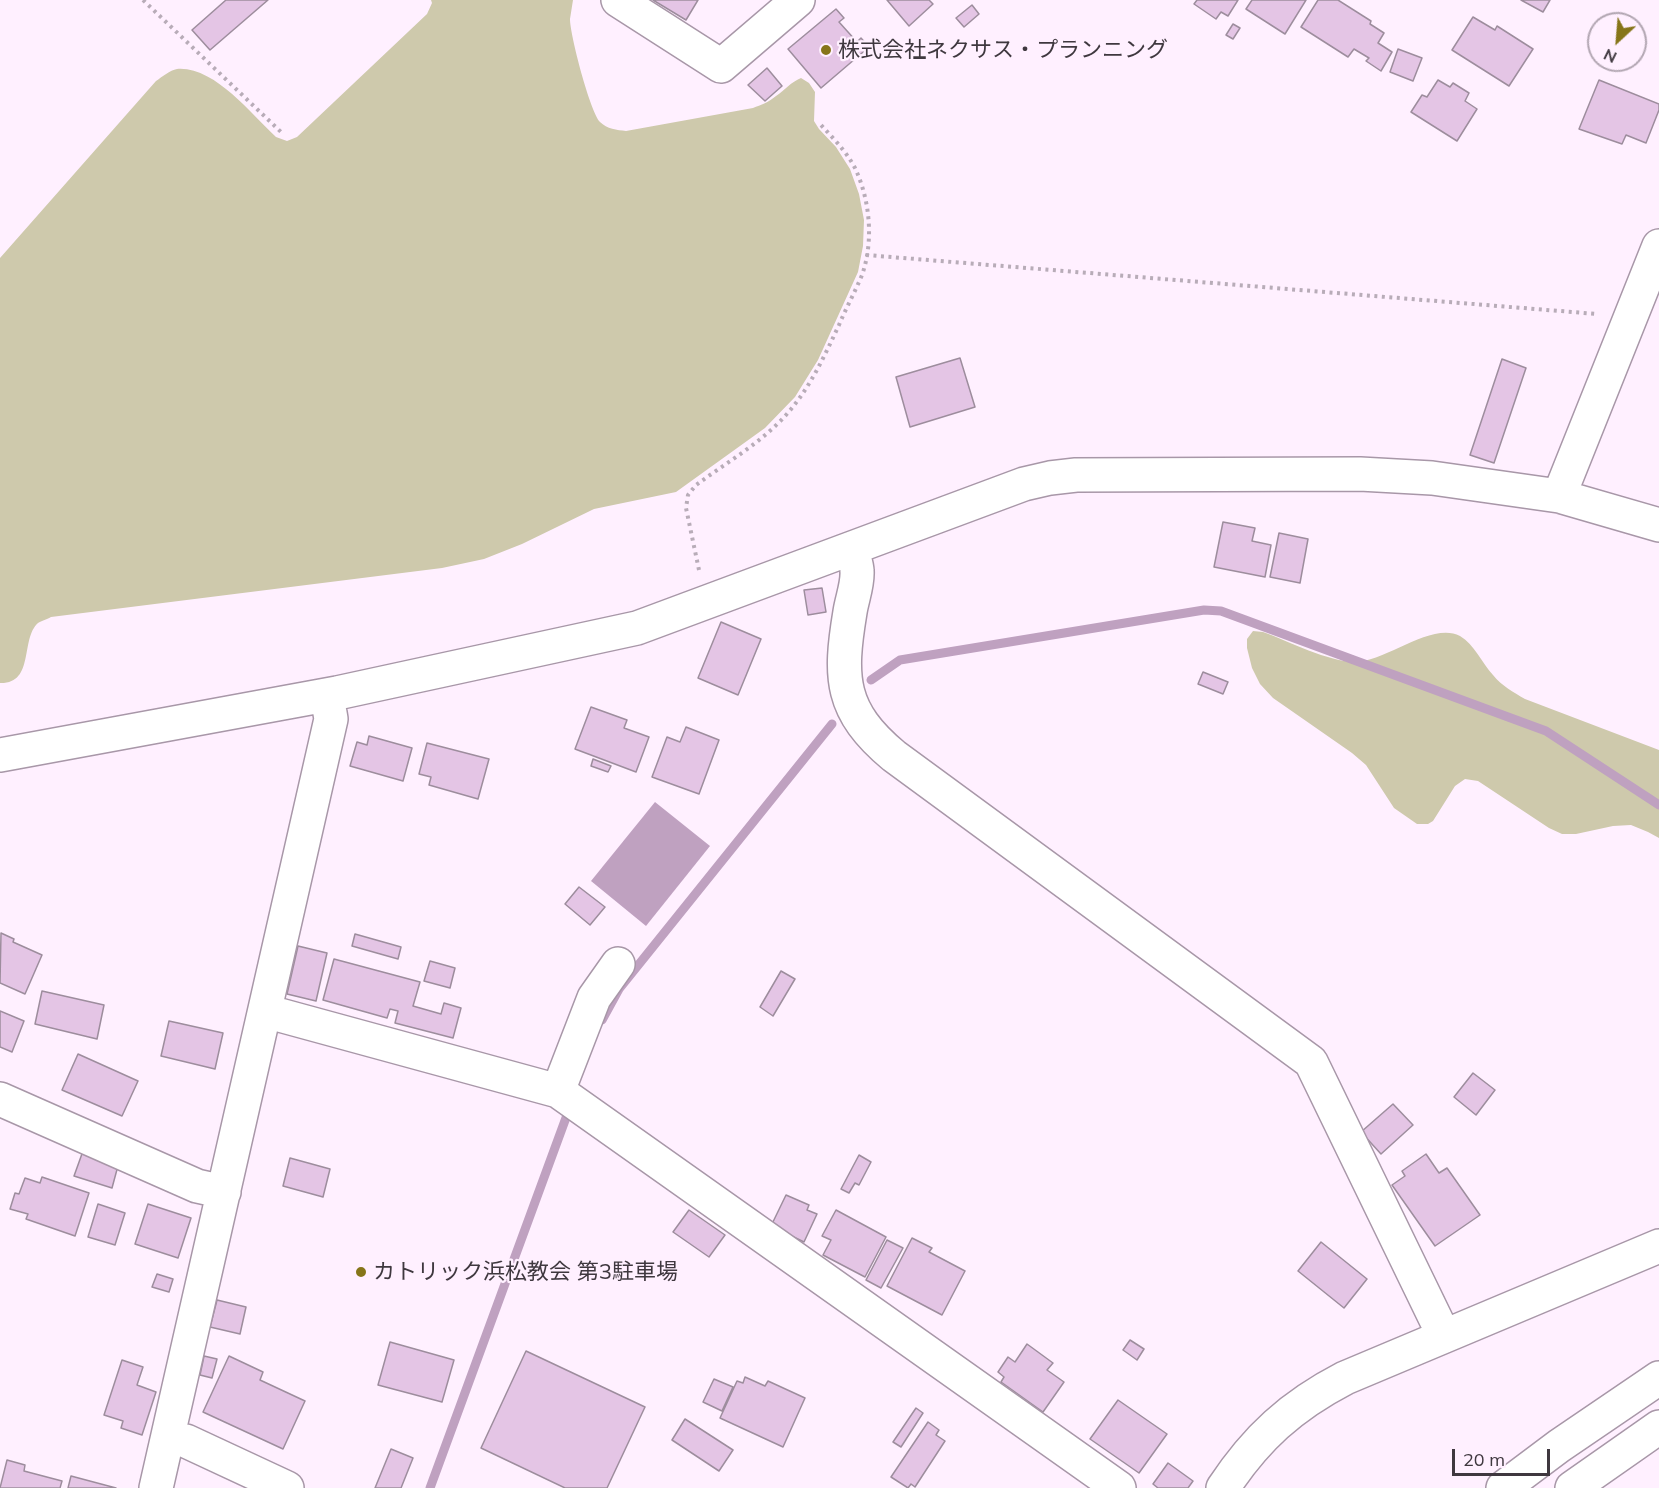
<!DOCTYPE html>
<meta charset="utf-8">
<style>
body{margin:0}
#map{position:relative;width:1659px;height:1488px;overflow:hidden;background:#fff0ff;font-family:Mulish,sans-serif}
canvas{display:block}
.north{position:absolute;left:1587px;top:12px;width:60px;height:60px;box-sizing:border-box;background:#fff0ff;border:2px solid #b2a6b2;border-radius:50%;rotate:206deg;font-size:16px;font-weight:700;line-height:24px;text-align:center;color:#3f383f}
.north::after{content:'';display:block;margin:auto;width:21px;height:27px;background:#867519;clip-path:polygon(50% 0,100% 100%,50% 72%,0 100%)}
.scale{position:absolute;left:1452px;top:1449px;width:98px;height:27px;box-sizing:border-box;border:3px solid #3f383f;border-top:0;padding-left:8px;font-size:18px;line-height:21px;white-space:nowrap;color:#3f383f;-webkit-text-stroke:4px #fff0ff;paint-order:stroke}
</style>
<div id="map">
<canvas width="1659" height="1488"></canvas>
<div class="north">N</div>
<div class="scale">20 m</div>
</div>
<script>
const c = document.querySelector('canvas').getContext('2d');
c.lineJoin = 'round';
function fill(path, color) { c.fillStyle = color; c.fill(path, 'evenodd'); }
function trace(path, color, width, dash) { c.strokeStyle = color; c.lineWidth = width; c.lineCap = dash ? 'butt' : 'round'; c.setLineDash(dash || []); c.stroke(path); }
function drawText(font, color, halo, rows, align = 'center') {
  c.font = font + ' Mulish,"Noto Sans JP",sans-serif'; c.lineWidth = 4.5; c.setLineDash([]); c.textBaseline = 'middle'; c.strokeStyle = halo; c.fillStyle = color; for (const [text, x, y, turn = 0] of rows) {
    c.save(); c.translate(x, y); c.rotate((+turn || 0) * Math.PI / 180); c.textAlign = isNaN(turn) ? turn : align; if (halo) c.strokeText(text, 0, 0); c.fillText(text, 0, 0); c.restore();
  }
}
const green = new Path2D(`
 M431,0H573C572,6 571,13 570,19C570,35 590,111 600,122C607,129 617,130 626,131L753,108C761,105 769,102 776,96C785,90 791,82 801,78L809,83L815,92L814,121L819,129L836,147L850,169L859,194L864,220L863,246L858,272L818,360L795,397L765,428L676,492L594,509L522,544L484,559L442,568L51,617C48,619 41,621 38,623C20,639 35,684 0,683V258L156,81C162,77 170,70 177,69C214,66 250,113 276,137L287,141L297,137L427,14L432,3Z
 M1253,631L1263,632C1288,641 1329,662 1355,662C1385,662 1432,621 1460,636C1474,644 1482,663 1493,675C1502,686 1513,692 1525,699L1659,750V838L1648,832L1631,825L1613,826L1576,834H1562L1549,828L1478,781L1465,779L1455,786L1433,821L1428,824H1417L1394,808L1366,765L1352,753L1273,698L1260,684L1252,668L1247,648V639Z`);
const water = new Path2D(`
 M655,802L710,846L646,926L591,881Z`);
const stream = new Path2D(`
 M871,680L900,660L1204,610L1221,611L1546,731L1659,805
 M602,1020L619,989L832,724
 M430,1488L567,1115`);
const building = new Path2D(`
 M226,0H268L210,50L192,30Z
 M653,0H698L686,20Z
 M887,0H929L933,4L909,26Z
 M1197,0H1238L1228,16L1221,12L1216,19L1194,4Z
 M1252,0H1306L1285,34L1246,9Z
 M1318,0H1338L1371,21L1370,24L1384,33L1378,43L1392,52L1381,71L1366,61L1369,58L1354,49L1348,57L1301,27Z
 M1521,0H1550L1543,12Z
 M972,5L979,14L964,27L956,18Z
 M836,9L844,18L839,22L857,42L861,38L869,47L821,88L788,49Z
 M1473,17L1495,30L1497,26L1533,49L1509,86L1452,50Z
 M1233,24L1240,28L1233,39L1226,35Z
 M1398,49L1422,58L1413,81L1390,72Z
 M767,68L782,86L765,101L748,85Z
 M1438,80L1450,87L1453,83L1469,93L1465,101L1477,109L1457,141L1411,112L1422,95L1427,97Z
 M1599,80L1659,104V110L1646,143L1626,135L1622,144L1579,129Z
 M960,358L975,407L910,427L896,377Z
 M1502,359L1526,368L1494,463L1470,455Z
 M1223,522L1255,528L1252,541L1271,545L1265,577L1214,567Z
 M1279,533L1308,539L1300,583L1270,577Z
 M822,588L826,612L808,615L804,590Z
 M721,622L761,639L738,695L698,678Z
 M1203,672L1228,682L1223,694L1198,684Z
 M591,707L627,720L624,728L649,737L636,772L575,749Z
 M686,727L719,740L699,794L652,777L667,737L680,742Z
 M369,736L412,748L403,781L350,766L357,742L367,745Z
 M427,743L489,759L478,799L429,785L431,777L419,774Z
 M593,759L611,766L608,772L591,766Z
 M579,887L605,907L590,925L565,904Z
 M1,933L14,939L13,942L42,955L25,994L0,983Z
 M355,934L401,947L398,959L352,946Z
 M298,946L327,953L316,1001L287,994Z
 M334,959L420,982L413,1006L441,1014L444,1003L461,1008L453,1038L395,1023L398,1011L390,1009L387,1018L323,1000Z
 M430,961L455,968L450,988L424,981Z
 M781,971L795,979L773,1016L760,1007Z
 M42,991L104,1005L97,1039L35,1024Z
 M0,1011L24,1021L12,1052L0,1047Z
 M169,1021L223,1033L215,1069L161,1056Z
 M78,1054L138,1081L122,1116L62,1090Z
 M1473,1073L1495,1090L1476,1115L1454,1097Z
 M1393,1104L1413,1125L1381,1154L1361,1132Z
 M83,1151L119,1162L112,1188L74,1176Z
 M1426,1154L1439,1173L1447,1168L1480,1215L1435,1246L1392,1185L1405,1176L1402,1171Z
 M859,1155L871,1162L859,1185L855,1183L849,1193L841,1189Z
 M290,1158L330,1169L323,1197L283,1186Z
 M42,1177L89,1193L75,1236L26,1219L28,1214L10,1209L15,1193L19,1194L25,1178L40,1183Z
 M786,1195L809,1205L807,1210L817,1214L804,1242L771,1226Z
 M98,1204L125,1213L115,1245L88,1237Z
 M148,1204L191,1218L178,1258L135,1244Z
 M689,1210L725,1235L709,1257L673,1232Z
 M836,1210L886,1237L865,1277L823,1255L831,1240L822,1236Z
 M912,1238L932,1248L929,1252L965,1271L942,1315L887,1286Z
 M887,1240L903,1248L881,1288L866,1280Z
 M1321,1242L1367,1279L1344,1308L1298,1271Z
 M157,1274L173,1279L169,1292L152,1287Z
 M217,1300L246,1307L240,1334L210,1327Z
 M1130,1340L1144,1349L1137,1360L1123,1350Z
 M390,1342L454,1360L442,1402L378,1385Z
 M1027,1344L1053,1363L1047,1370L1064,1382L1043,1412L1001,1382L1004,1377L998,1372L1008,1357L1015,1362Z
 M526,1351L645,1407L607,1488H565L481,1448Z
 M204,1356L217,1359L212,1378L200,1375Z
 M229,1356L263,1372L260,1380L305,1401L283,1449L203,1412Z
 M122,1360L143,1367L137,1385L156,1392L142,1435L121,1428L123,1421L104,1415Z
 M745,1377L765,1386L768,1381L805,1398L783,1447L720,1418L737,1381L743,1383Z
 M714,1379L733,1387L722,1411L703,1402Z
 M1118,1400L1167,1434L1139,1473L1090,1439Z
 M916,1408L923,1413L901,1447L893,1442Z
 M685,1419L733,1450L719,1471L672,1440Z
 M928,1422L939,1430L936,1435L945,1441L915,1487L911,1484L908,1488L891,1477Z
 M391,1449L413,1458L401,1488H375Z
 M7,1460L25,1465L24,1471L62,1481L60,1488H0Z
 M1168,1463L1193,1481L1188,1488H1158L1153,1484Z
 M71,1476L116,1488H68Z`);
const path = new Path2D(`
 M143,0L281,132
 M866,255L1597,314
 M699,570L686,508L688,495L696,485C726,463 761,443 786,415C810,388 824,357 839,325C846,308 855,292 862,275C874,241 870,200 855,168C846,151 833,138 821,125`);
const minor = new Path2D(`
 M618,0L721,66L798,0
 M1559,496L1659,246
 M852,549C853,556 857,564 857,571C858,584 852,599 850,612C839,678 840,711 894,756L1311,1062L1444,1336
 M0,755L337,693L637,628L1024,484L1050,478L1076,475L1360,474L1432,478L1559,496L1659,525
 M265,1011L558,1091L1119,1488
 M558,1091L594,998L618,964
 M0,1099L197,1186L224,1192
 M168,1437L186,1441L287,1488
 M156,1488L331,719L327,695
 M1223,1488C1256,1438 1291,1406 1345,1378L1659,1246
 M1503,1488L1559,1446L1659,1378
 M1572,1488L1659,1427`);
const markers = [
 [826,50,6,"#867519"],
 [361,1272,6,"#867519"]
];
const poiNames = [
 ["株式会社ネクサス・プランニング",838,50],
 ["カトリック浜松教会 第3駐車場",373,1272]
];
fill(green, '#cec9ac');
fill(water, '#bfa1c0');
trace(stream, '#bfa1c0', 9);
fill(building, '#e4c5e5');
trace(building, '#9d8d9d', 1.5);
trace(minor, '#a897a8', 36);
trace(path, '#b8acb8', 4, [3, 4.5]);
trace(minor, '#fff', 33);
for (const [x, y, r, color] of markers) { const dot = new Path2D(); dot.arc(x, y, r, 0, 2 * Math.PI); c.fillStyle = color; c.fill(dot); trace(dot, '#fff0ff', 2); }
drawText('22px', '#3f383f', '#fff0ff', poiNames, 'left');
</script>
